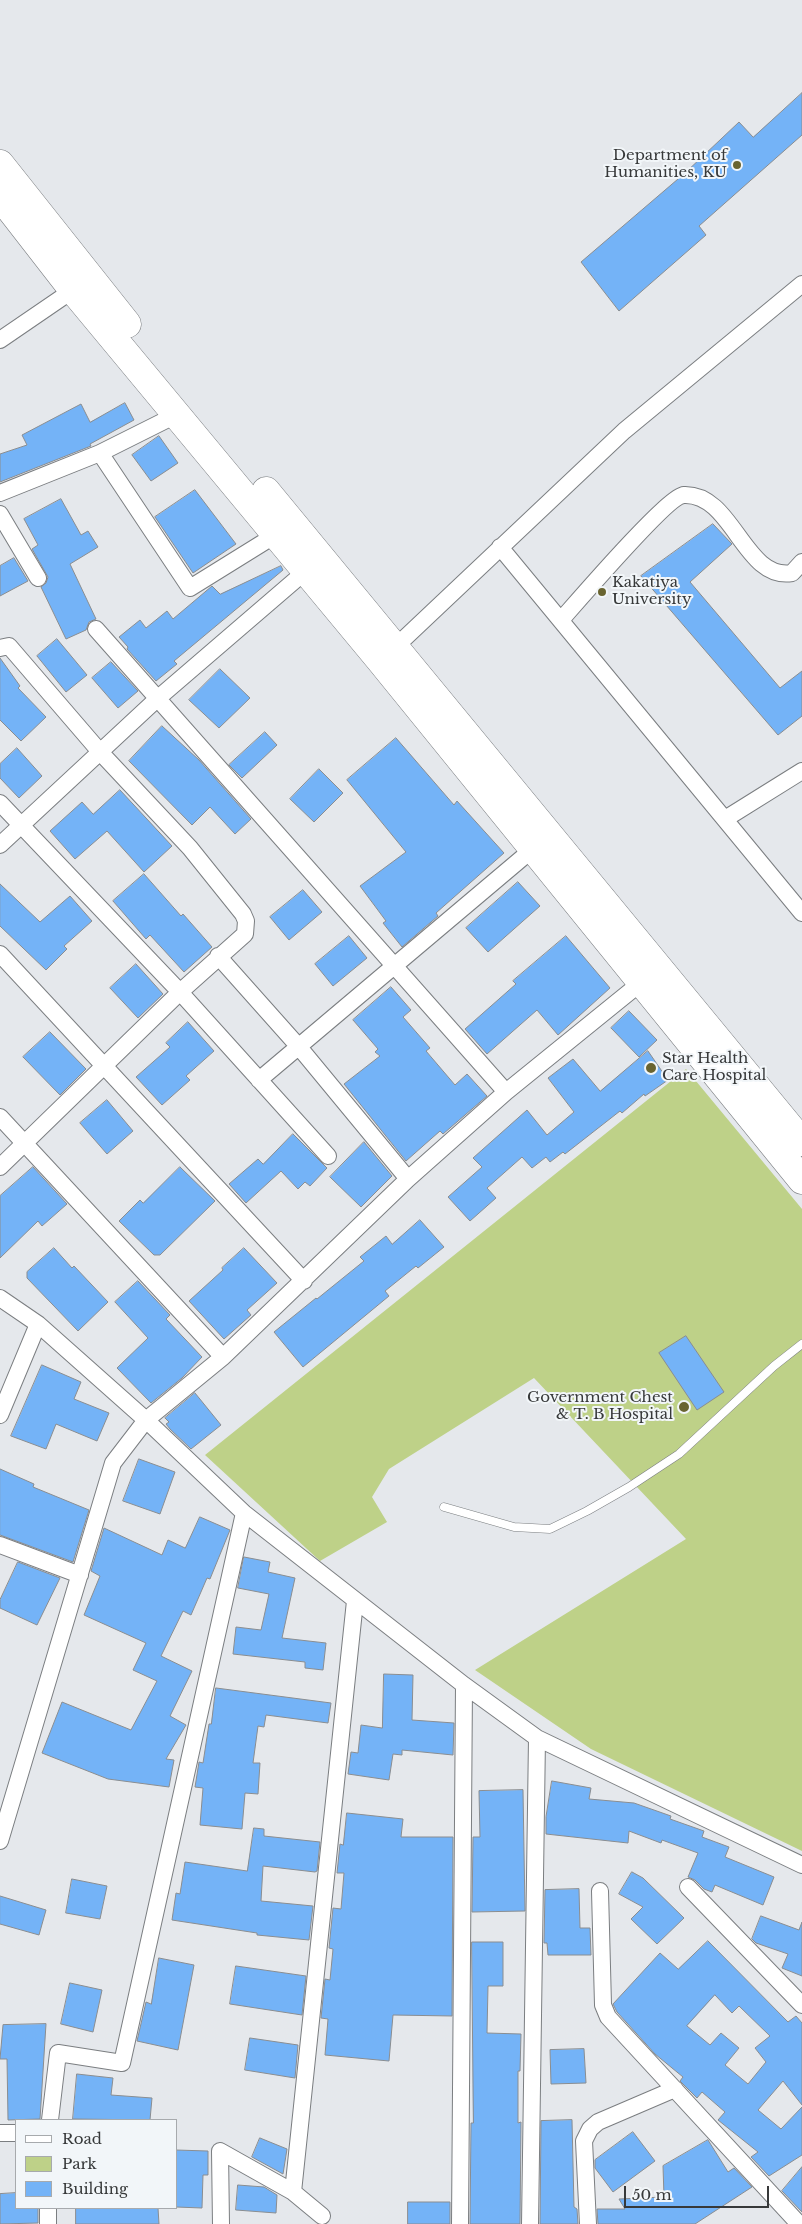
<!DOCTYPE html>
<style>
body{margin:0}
#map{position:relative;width:802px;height:2224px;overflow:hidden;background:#e5e8ec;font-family:"Libre Baskerville",serif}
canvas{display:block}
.legend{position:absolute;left:15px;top:2119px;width:162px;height:90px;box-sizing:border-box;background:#f2f6f9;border:1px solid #a7aaad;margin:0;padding:6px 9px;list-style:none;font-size:15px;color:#37393a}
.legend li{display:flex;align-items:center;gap:10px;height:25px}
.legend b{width:25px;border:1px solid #a7aaad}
.scale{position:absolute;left:624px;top:2186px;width:145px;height:22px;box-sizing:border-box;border:2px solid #37393a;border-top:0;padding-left:6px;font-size:15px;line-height:18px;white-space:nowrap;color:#37393a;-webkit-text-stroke:4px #f2f6f9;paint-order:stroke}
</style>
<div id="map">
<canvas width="802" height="2224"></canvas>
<ul class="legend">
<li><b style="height:6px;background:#fff"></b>Road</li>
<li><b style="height:14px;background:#bed188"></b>Park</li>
<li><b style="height:14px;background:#74b3f7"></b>Building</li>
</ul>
<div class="scale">50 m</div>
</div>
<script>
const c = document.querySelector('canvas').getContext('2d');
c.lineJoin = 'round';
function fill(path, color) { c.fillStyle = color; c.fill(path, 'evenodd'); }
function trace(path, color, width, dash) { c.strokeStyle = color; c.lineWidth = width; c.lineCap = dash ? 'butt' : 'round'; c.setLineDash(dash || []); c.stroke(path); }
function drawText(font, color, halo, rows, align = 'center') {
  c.font = font + ' "Libre Baskerville",serif'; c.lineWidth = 4; c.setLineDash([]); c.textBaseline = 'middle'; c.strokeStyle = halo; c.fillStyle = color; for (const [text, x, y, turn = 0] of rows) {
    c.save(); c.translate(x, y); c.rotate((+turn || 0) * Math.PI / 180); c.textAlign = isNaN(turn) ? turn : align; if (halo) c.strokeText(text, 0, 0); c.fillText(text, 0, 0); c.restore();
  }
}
const green = new Path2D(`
 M686,1069L802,1209V1851L591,1749L475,1670L686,1539L534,1378L389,1469L372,1497L387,1522L320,1561L205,1455Z`);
const building = new Path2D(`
 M802,93V135L699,226L706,235L619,311L581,262L685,173L739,122L753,137Z
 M125,403L134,420L90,444L91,446L0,482V454L27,445L22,435L81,404L90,422Z
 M159,436L178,463L151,481L132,455Z
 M195,490L236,544L193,573L155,517Z
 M61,499L81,535L88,531L98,547L70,564L96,619L89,622L86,630L66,639L41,587L46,583L48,577L32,549L38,545L24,519Z
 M713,524L732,544L690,582L780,688L802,671V716L778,735L641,576Z
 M14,558L28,581L0,596V566Z
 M281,566L283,570L174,661L177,664L156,681L127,649L128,647L119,637L140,620L146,628L167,611L173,619L212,586L220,594Z
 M57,639L87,675L66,692L37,656Z
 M0,658L20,686L18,688L46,717L21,741L0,720Z
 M111,662L138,691L118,708L92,678Z
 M220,669L250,698L219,728L189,700Z
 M162,726L199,760L251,819L235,834L210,807L192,825L129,761Z
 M265,732L277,745L242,778L229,765Z
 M396,738L454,805L457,801L504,853L436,913L438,916L402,947L383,923L386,921L360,886L406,852L347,780Z
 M17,748L42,776L19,798L0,778V764Z
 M319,769L343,793L314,822L290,799Z
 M120,790L172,846L144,872L107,831L75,859L50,831L82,802L93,814Z
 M144,874L181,916L183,914L212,947L184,972L150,935L146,939L113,901Z
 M518,882L540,906L488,952L466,928Z
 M0,884L40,922L70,896L92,921L64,946L67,949L46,970L0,926Z
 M303,890L322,912L289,940L270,917Z
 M349,936L367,958L333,986L315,964Z
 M566,936L610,988L558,1035L537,1010L487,1054L465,1029L516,984L513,981Z
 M136,964L163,994L138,1018L110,988Z
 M391,987L411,1010L403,1017L430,1048L426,1051L455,1085L467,1074L487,1096L443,1134L440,1131L406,1161L344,1084L380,1056L375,1052L378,1049L353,1020Z
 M629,1011L657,1040L639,1057L611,1028Z
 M188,1022L214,1051L186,1076L190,1080L162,1105L136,1077L170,1047L166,1043Z
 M50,1032L86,1069L60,1095L23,1057Z
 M648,1051L668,1080L645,1096L644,1094L622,1113L620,1111L565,1154L563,1152L550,1162L546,1157L532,1168L522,1157L487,1188L496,1198L470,1221L448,1197L482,1167L473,1158L527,1110L547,1135L574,1112L548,1078L573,1059L600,1091Z
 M107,1100L133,1131L107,1154L80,1123Z
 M293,1134L327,1168L310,1186L305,1182L298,1189L281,1171L246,1203L229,1184L258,1159L263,1164Z
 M364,1142L392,1176L361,1207L330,1177Z
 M33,1167L67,1204L42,1226L38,1221L0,1258V1196Z
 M180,1167L215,1201L160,1255H154L119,1221L140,1200L143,1203Z
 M420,1220L444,1247L418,1268L416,1266L385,1291L389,1296L303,1367L274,1332L316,1298L317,1299L364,1261L360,1257L386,1236L392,1244Z
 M54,1248L72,1268L74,1266L108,1302L78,1331L27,1278V1272Z
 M244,1248L277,1283L247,1310L251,1315L224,1339L189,1301L223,1270L222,1268Z
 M138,1281L170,1315L166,1319L202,1357L182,1378L151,1403L117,1368L148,1338L115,1302Z
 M686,1336L724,1392L697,1410L659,1353Z
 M42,1365L81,1382L74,1399L109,1413L97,1441L56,1424L46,1449L11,1436Z
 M195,1393L221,1425L191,1449L170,1429L166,1424L169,1422L165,1418Z
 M139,1459L175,1472L160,1514L123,1501Z
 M0,1469L34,1484L33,1487L89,1510L73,1562L0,1535Z
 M200,1517L230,1530L210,1579L207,1578L191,1615L183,1611L161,1656L192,1671L170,1716L186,1725L166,1759L174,1760L169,1787L108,1779L42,1753L62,1702L131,1730L157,1681L133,1670L146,1643L84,1615L100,1576L91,1571L104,1528L162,1555L168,1540L185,1548Z
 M244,1557L270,1562L268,1572L295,1578L282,1638L326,1643L323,1670L305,1668V1662L233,1654L236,1627L261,1630L269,1594L238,1588Z
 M18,1562L60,1578L37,1625L0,1608V1600Z
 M384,1674L413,1675L412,1720L454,1723L453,1755L402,1750V1755L393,1754L389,1780L348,1774L351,1752L358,1753L361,1725L382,1728Z
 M216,1688L331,1703L328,1723L266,1715L264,1727L258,1726L253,1763H260L258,1794L245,1793L242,1829L200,1825L203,1788L195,1787L199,1762L203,1763L209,1724H211Z
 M552,1781L591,1788L589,1799L634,1803L671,1816L670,1819L704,1831L702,1837L729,1847L725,1857L774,1877L763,1905L715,1885L712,1892L704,1889L695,1880L688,1877L698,1853L662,1840L661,1843L629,1831L628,1843L546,1834V1817Z
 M523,1790L525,1911L472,1912L473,1837H480L479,1791Z
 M347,1813L403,1819L401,1837H453L452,2016L393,2015L389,2061L325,2055L328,2019L321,2018L325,1979L330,1980L333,1949L329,1948L333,1908L341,1909L344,1873H337L340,1844L343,1845Z
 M254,1828L264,1829V1836L320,1842L317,1871L315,1872L263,1866L261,1901L313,1906L309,1940L257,1935V1933L172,1920L176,1893L180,1894L185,1862L247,1871Z
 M632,1872L643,1878L684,1918L657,1944L631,1919L643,1907L619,1894Z
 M72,1879L107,1886L100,1919L66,1913Z
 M579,1889L580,1928H590L591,1955H548L547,1943H544L545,1890Z
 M0,1896L46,1910L39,1935L0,1924Z
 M761,1916L799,1930L802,1922V1976L782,1968L788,1954L756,1943L752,1939Z
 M708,1941L788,2022L796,2016L802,2023V2105L783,2081L758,2110L781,2129L802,2107V2155L769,2176L751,2157L758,2152L718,2120L725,2112L702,2092L697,2098L680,2081L683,2077L655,2054L617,2012L613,2004L660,1953L678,1969ZM715,1995L732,2013L739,2006L770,2036L755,2048L766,2062L748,2084L725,2065L739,2048L721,2033L710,2045L687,2026Z
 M472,1942H503V1986H488L487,2033L521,2034L520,2071H518V2123L521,2122L520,2224H470L471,2123H473Z
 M159,1958L194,1965L178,2050L137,2041L146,2002L151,2004Z
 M236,1966L306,1976L302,2015L230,2004Z
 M70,1983L102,1990L93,2032L61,2024Z
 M46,2024L40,2119L8,2120L7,2059H0L3,2025Z
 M250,2038L298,2045L295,2078L245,2070Z
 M584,2049L586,2083L551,2084L550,2050Z
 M77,2074L113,2078L111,2095L152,2098L150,2120L73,2119Z
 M572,2120L574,2207L577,2209L578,2224H540L541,2121Z
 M633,2132L655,2161L613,2192L595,2168V2160Z
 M260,2138L287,2149L283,2174L252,2157Z
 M708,2140L728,2172L734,2168L752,2187L695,2224H598L597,2209H625L619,2199L664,2197L663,2166Z
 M176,2150L208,2151V2175H203L202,2208L176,2207Z
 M802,2167V2212L782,2191Z
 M238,2185L264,2187L277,2195L276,2213L236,2210Z
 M16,2193V2208H38V2223L0,2224V2194Z
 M408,2202H450V2224H408Z
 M76,2208H158L159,2224H76Z`);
const lane = new Path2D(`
 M444,1507L514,1527L550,1529L587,1511L629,1487L679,1454L774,1366L802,1344`);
const street = new Path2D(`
 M0,340L73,290
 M100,453L190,588L277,534
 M0,493L100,453L178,414
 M0,514L38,578
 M500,547L802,913
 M561,620C577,602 668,496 684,495C733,493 744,581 792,573L802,562
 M96,629L506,1092
 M0,648L9,646L101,753L190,848L243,914L246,921L245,934L180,992L328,1156
 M390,652L624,431L802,284
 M0,803L180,992L0,1167
 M725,819L802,771
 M0,845L157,699L307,570
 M0,954L304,1281
 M218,956L299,1047L408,1179
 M259,1080L534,848
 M0,1117L223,1357
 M0,1298L38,1324L146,1420L244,1513L464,1685L537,1738L802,1865
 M0,1415L38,1324
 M0,1545L80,1575
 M0,1841L113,1463L146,1420L223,1357L408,1179L506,1092L643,981
 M688,1887L802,2005
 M600,1891L603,2005L608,2017L799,2224
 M50,2120L58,2053L122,2063L244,1513
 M0,2133H16
 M293,2192L355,1601
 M48,2224V2208
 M221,2224L220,2151L293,2192L322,2216
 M460,2224L464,1685
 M530,2224L537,1738
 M588,2224L584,2141L590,2129L598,2122L675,2089`);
const highway = new Path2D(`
 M0,164L127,324
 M0,196L73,290L380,660L802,1180
 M266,491L802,1142`);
const markers = [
 [737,165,5,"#696430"],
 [602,592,5,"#696430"],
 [651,1068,6,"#696430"],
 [684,1407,6,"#696430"]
];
const poiNames = [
 ["Department of",727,156],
 ["Humanities, KU",727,173],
 ["Kakatiya",612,583,"left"],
 ["University",612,600,"left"],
 ["Star Health",662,1059,"left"],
 ["Care Hospital",662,1076,"left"],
 ["Government Chest",673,1398],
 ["& T. B Hospital",673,1415]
];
fill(green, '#bed188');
fill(building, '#74b3f7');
trace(building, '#8a8d90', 1);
trace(lane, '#7b7e81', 9);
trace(street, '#7b7e81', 18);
trace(highway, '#7b7e81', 29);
trace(lane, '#fff', 8);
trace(street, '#fff', 16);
trace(highway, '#fff', 28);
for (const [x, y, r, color] of markers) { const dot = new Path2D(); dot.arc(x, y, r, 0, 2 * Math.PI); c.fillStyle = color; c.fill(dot); trace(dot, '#f2f6f9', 2); }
drawText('15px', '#37393a', '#f2f6f9', poiNames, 'right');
</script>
